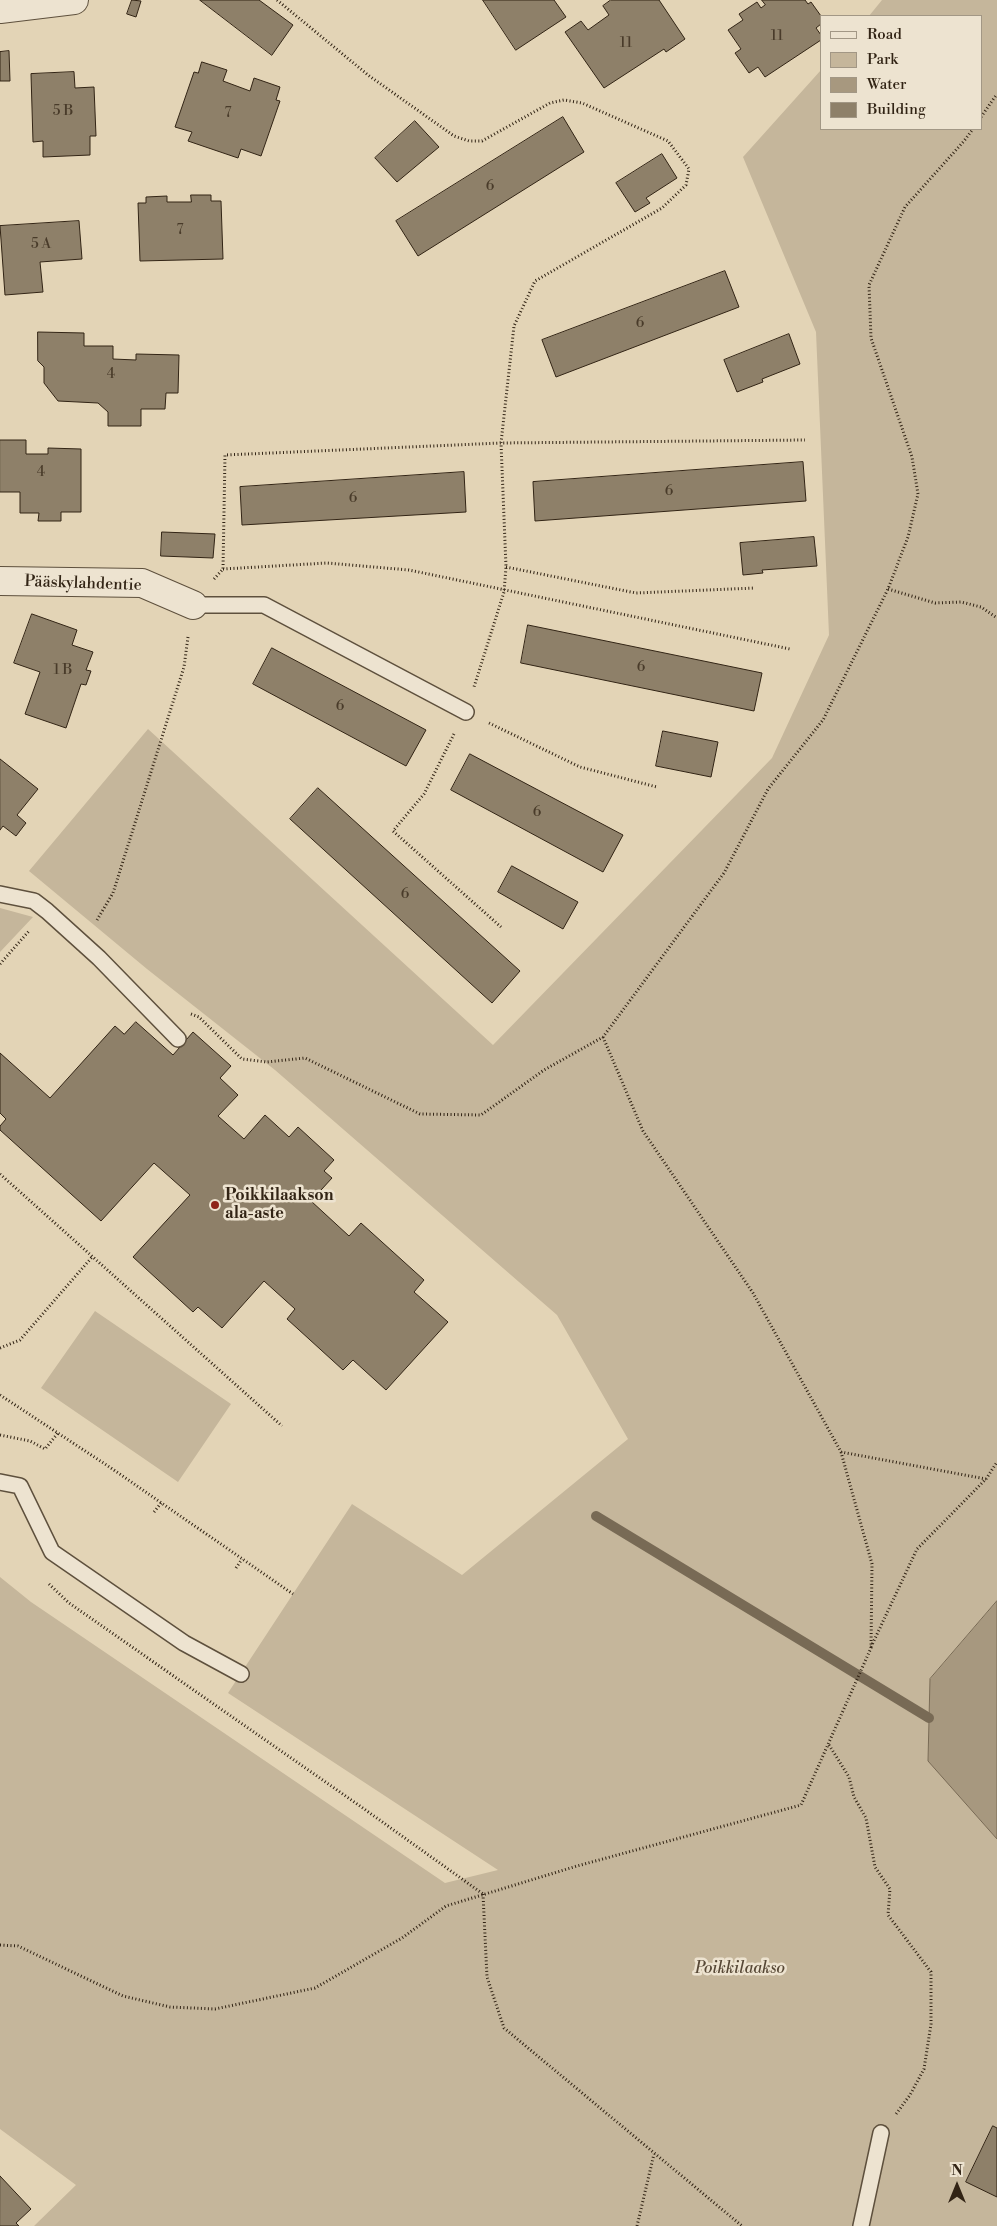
<!DOCTYPE html>
<meta charset="utf-8">
<style>
body{margin:0}
#map{position:relative;width:997px;height:2226px;overflow:hidden;background:#e3d4b6;font-family:"Libre Bodoni",serif}
canvas{display:block}
.legend{position:absolute;left:820px;top:15px;width:162px;height:115px;box-sizing:border-box;background:#ede3d0;border:1px solid #a29785;margin:0;padding:6px 9px;list-style:none;font-size:15px;color:#322415}
.legend li{display:flex;align-items:center;gap:10px;height:25px}
.legend b{width:25px;border:1px solid #a29785}
.north{position:absolute;left:932px;top:2161px;width:50px;height:50px;-webkit-text-stroke:4px #ede3d0;paint-order:stroke;rotate:0deg;font-size:14px;font-weight:700;line-height:20px;text-align:center;color:#322415}
.north::after{content:'';display:block;margin:auto;width:18px;height:22px;background:#322415;clip-path:polygon(50% 0,100% 100%,50% 72%,0 100%)}
</style>
<div id="map">
<canvas width="997" height="2226"></canvas>
<ul class="legend">
<li><b style="height:6px;background:#ede3d0"></b>Road</li>
<li><b style="height:14px;background:#c5b69b"></b>Park</li>
<li><b style="height:14px;background:#a7987f"></b>Water</li>
<li><b style="height:14px;background:#8e8069"></b>Building</li>
</ul>
<div class="north">N</div>
</div>
<script>
const c = document.querySelector('canvas').getContext('2d');
c.lineJoin = 'round';
function fill(path, color) { c.fillStyle = color; c.fill(path, 'evenodd'); }
function trace(path, color, width, dash) { c.strokeStyle = color; c.lineWidth = width; c.lineCap = dash ? 'butt' : 'round'; c.setLineDash(dash || []); c.stroke(path); }
function drawText(font, color, halo, rows, align = 'center') {
  c.font = font + ' "Libre Bodoni",serif'; c.lineWidth = 5; c.setLineDash([]); c.textBaseline = 'middle'; c.strokeStyle = halo; c.fillStyle = color; for (const [text, x, y, turn = 0] of rows) {
    c.save(); c.translate(x, y); c.rotate((+turn || 0) * Math.PI / 180); c.textAlign = isNaN(turn) ? turn : align; if (halo) c.strokeText(text, 0, 0); c.fillText(text, 0, 0); c.restore();
  }
}
const green = new Path2D(`
 M882,0H997V1601L930,1679L928,1760L997,1839V2226H34L76,2185L0,2129V1577L31,1602L445,1883L498,1870L228,1693L352,1504L462,1575L628,1439L557,1315L275,1070L147,969L29,871L148,729L493,1045L772,758L829,635L816,332L743,157L821,70V129H981V16H869Z
 M0,908L33,917L0,952Z
 M95,1311L231,1404L178,1482L41,1388Z`);
const water = new Path2D(`
 M997,1601V1839L928,1761L930,1679Z`);
const stream = new Path2D(`
 M596,1516L929,1718`);
const building = new Path2D(`
 M132,0L141,1L136,17L127,14Z
 M200,0H259L293,25L272,55Z
 M483,0H554L566,17L516,50Z
 M611,0H659L685,39L666,52L664,49L604,88L565,32L581,21L588,30L609,15L603,6Z
 M762,0H805L808,4L811,2L821,16V24L816,28L821,35V40L765,77L758,67L749,73L735,53L741,49L728,30L743,20L739,14L757,2L761,8L765,5Z
 M9,51L10,81H0V52Z
 M202,62L227,70L223,81L250,91L254,78L280,87L276,100L280,101L261,156L241,149L238,158L188,141L192,132L175,127L194,72L198,73Z
 M74,72L75,88L94,87L96,136H90V155L43,157V141L33,142L31,74Z
 M563,117L584,152L418,256L396,221Z
 M415,121L439,147L397,182L375,158Z
 M662,154L677,178L646,198L650,203L635,212L616,183Z
 M191,195H211V201H221L223,259L140,261L138,203H146V197L167,196V202H191Z
 M79,221L82,259L40,262L43,292L5,295L0,226Z
 M725,271L739,307L556,377L542,340Z
 M38,332L84,333V346H113V359L136,360V354L179,355L178,393H166L165,409H141V426H108V412L98,403L58,401L44,383V367L38,361Z
 M789,334L800,364L762,379L763,382L737,392L724,360Z
 M0,440H26V454H48V448L81,449V512H61V521H38L39,513H20V492H0Z
 M803,462L806,501L535,521L533,482Z
 M464,472L466,512L242,525L240,487Z
 M162,532L215,534L213,558L161,556Z
 M814,537L817,566L762,570L763,573L743,575L740,543Z
 M32,614L77,630L72,645L93,652L86,670L91,671L86,685L81,684L66,728L25,714L40,672L14,663Z
 M528,625L762,673L754,711L521,663Z
 M272,648L426,730L406,766L253,684Z
 M663,731L718,742L711,777L656,766Z
 M470,754L623,835L603,872L451,790Z
 M0,759L38,789L17,815L26,823L16,836L3,826L0,830Z
 M318,788L520,971L492,1003L290,819Z
 M512,866L578,902L563,929L498,892Z
 M136,1022L173,1055L193,1032L231,1066L220,1078L238,1095L218,1116L244,1139L265,1115L289,1137L298,1127L334,1160L324,1171L332,1178L311,1201L349,1236L361,1223L424,1280L414,1292L448,1322L386,1390L353,1360L343,1370L287,1319L295,1309L264,1281L222,1328L198,1307L193,1312L133,1257L190,1195L154,1163L101,1221L0,1130V1126L6,1119L0,1113V1053L50,1098L115,1026L124,1034Z
 M993,2126L997,2128V2197L966,2182Z
 M0,2176L31,2209L16,2223L19,2226H0Z`);
const path = new Path2D(`
 M277,0L368,75L454,136L469,141H482L550,103L564,100L582,103L668,141L689,169L686,185L662,208L535,281L514,326L501,443L506,567L504,592L474,687
 M981,117L997,94
 M506,567L636,593L755,588
 M223,569L327,563L409,570L790,649
 M214,579L223,569L225,455L501,443L805,440
 M888,589L935,603L961,602L981,607L997,618
 M489,723L580,767L657,787
 M454,734L424,794L393,831L501,927
 M97,920L113,893L184,667L188,637
 M0,964L29,931
 M191,1014L199,1017L242,1059L267,1062L305,1058L420,1114L481,1115L544,1070L603,1037L724,873L768,789L823,720L888,589L908,537L918,494L912,457L871,338L869,285L905,207L964,141L973,129
 M603,1037L643,1131L753,1293L841,1452L986,1479
 M0,1174L282,1426
 M0,1348L20,1340L93,1256
 M0,1395L111,1468L293,1594
 M0,1435L30,1441L45,1449L58,1433
 M154,1512L161,1503
 M236,1568L242,1559
 M49,1584L69,1603L367,1811L483,1894
 M871,1647L917,1549L986,1479L997,1462
 M829,1745L849,1777L854,1797L866,1818L875,1867L890,1889L888,1915L931,1972V2024L924,2069L910,2095L896,2114
 M483,1894L487,1977L504,2028L742,2226
 M0,1945L18,1946L123,1996L170,2007L215,2009L315,1988L402,1938L446,1906L577,1866L801,1805L871,1648L872,1564L841,1452
 M637,2226L654,2154`);
const lane = new Path2D(`
 M193,605H264L466,712
 M0,894L34,901L47,911L99,958L178,1039
 M0,1482L20,1486L52,1552L184,1643L241,1674
 M861,2226L881,2133`);
const street = new Path2D(`
 M0,9L74,0
 M0,581L142,583L193,605`);
const markers = [
 [215,1205,5,"#8f2418"]
];
const numberNames = [
 ["11",777,37],
 ["11",626,44],
 ["5 B",63,112],
 ["7",228,114],
 ["6",490,187],
 ["7",180,231],
 ["5 A",41,245],
 ["6",640,324],
 ["4",111,375],
 ["4",41,473],
 ["6",669,492],
 ["6",353,499],
 ["6",641,668],
 ["1 B",63,671],
 ["6",340,707],
 ["6",537,813],
 ["6",405,895]
];
const streetNames = [
 ["Pääskylahdentie",83,584,2]
];
const poiNames = [
 ["Poikkilaakson",225,1196],
 ["ala-aste",225,1214]
];
const parkNames = [
 ["Poikkilaakso",740,1969]
];
fill(green, '#c5b69b');
fill(water, '#a7987f');
trace(water, '#786a55', 1);
trace(stream, '#786a55', 10);
fill(building, '#8e8069');
trace(building, '#322415', 1);
trace(lane, '#5e503d', 18);
trace(street, '#5e503d', 30);
trace(path, '#322415', 3, [1, 2.5]);
trace(lane, '#ede3d0', 15);
trace(street, '#ede3d0', 28);
for (const [x, y, r, color] of markers) { const dot = new Path2D(); dot.arc(x, y, r, 0, 2 * Math.PI); c.fillStyle = color; c.fill(dot); trace(dot, '#ede3d0', 2); }
drawText('14px', '#493b2a', null, numberNames);
drawText('16px', '#322415', '#ede3d0', streetNames);
drawText('bold 16px', '#322415', '#ede3d0', poiNames, 'left');
drawText('italic 16px', '#574836', '#ede3d0', parkNames);
</script>
